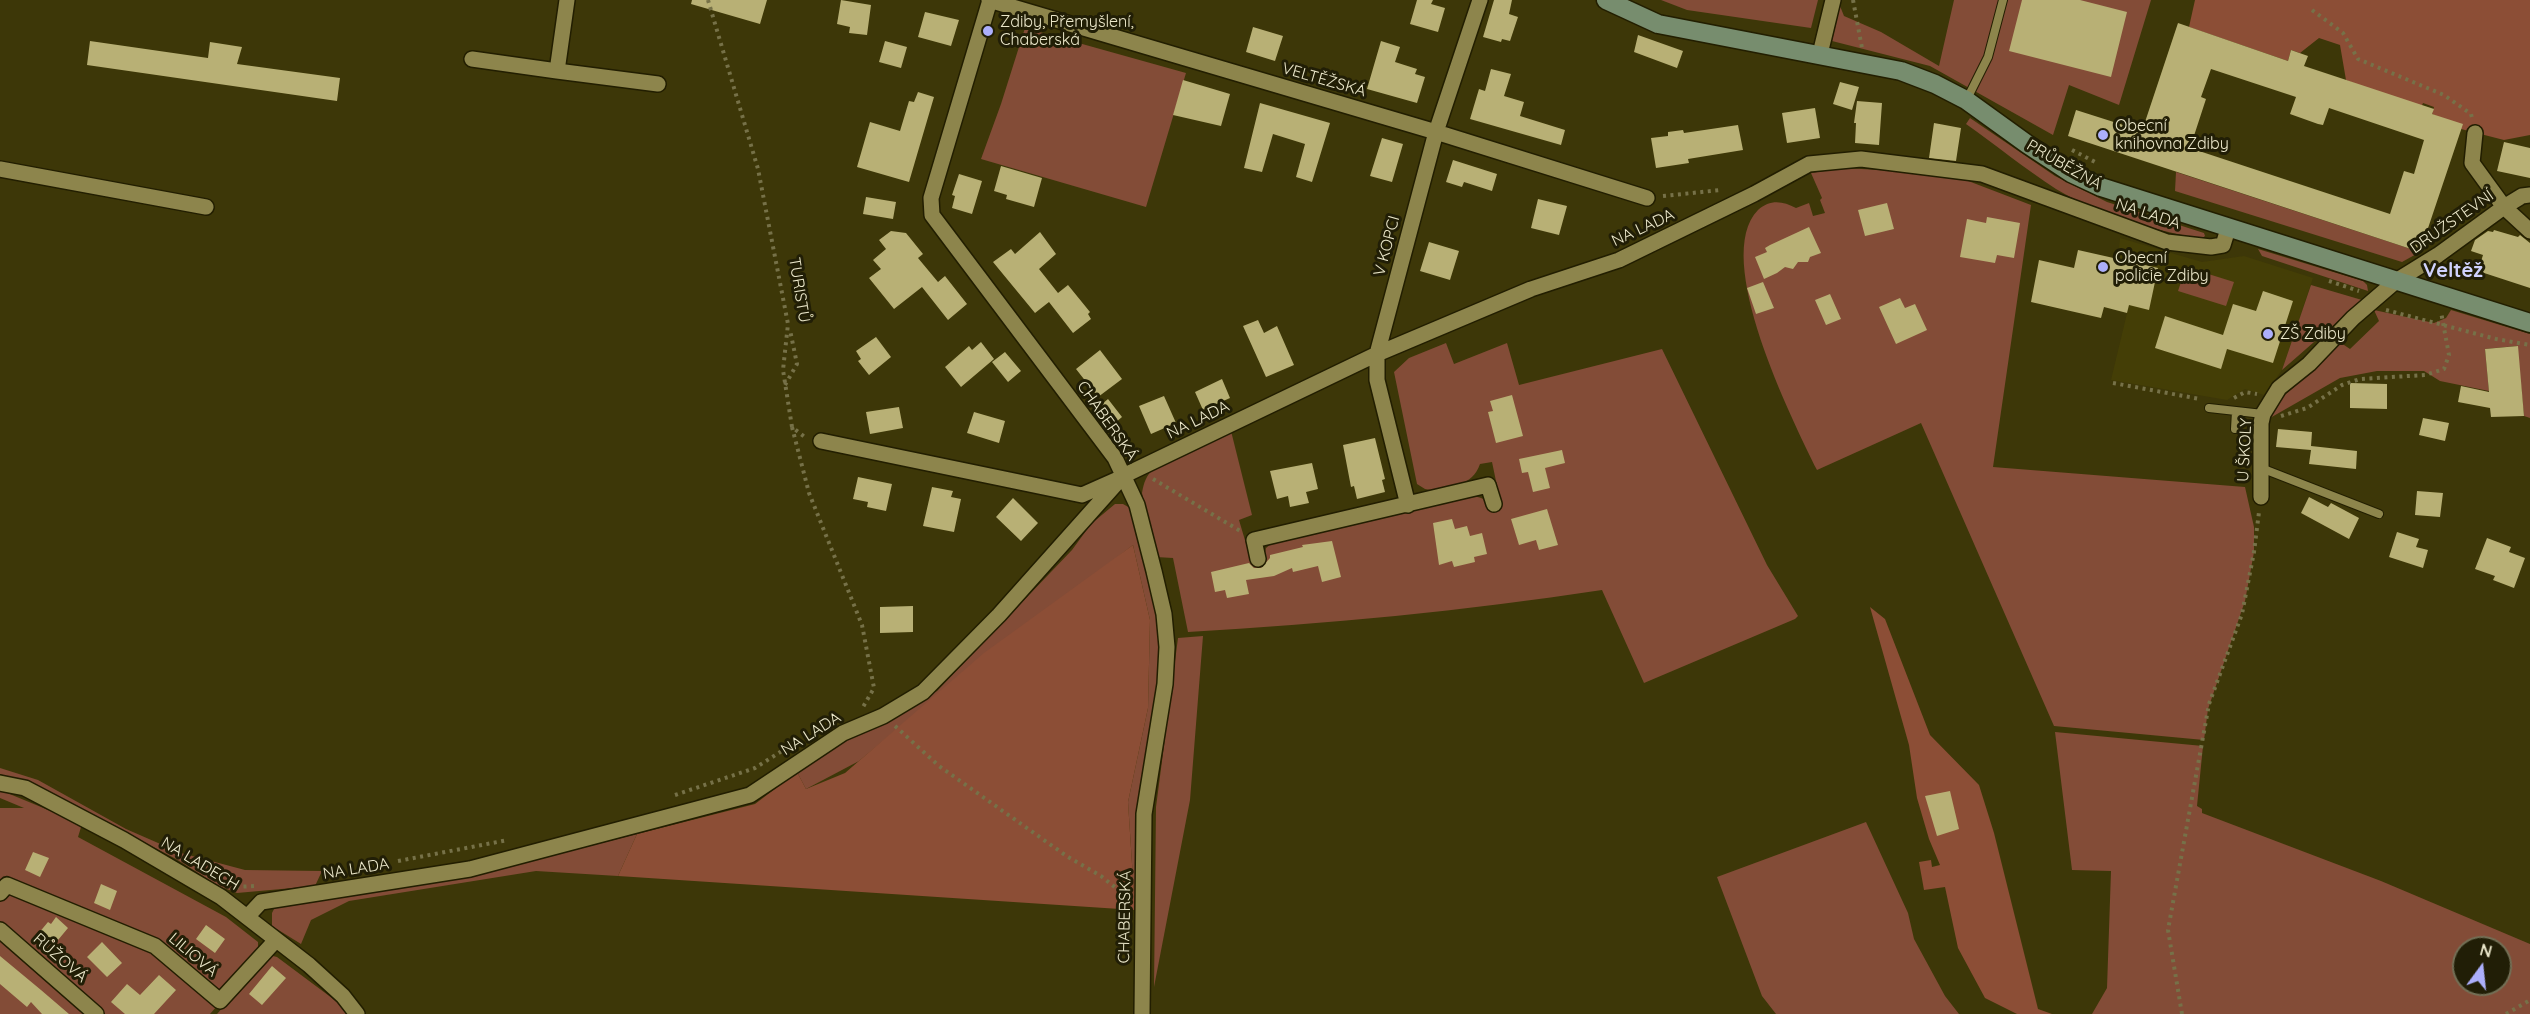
<!DOCTYPE html>
<meta charset="utf-8">
<style>
body{margin:0}
#map{position:relative;width:2530px;height:1014px;overflow:hidden;background:#3d3708;font-family:Quicksand,sans-serif}
canvas{display:block}
.north{position:absolute;left:2452px;top:936px;width:60px;height:60px;box-sizing:border-box;background:#211e06;border:2px solid #726f55;border-radius:50%;rotate:15deg;font-size:16px;font-weight:700;line-height:24px;text-align:center;color:#ece8cb}
.north::after{content:'';display:block;margin:auto;width:21px;height:27px;background:#acaffb;clip-path:polygon(50% 0,100% 100%,50% 72%,0 100%)}
</style>
<div id="map">
<canvas width="2530" height="1014"></canvas>
<div class="north">N</div>
</div>
<script>
const c = document.querySelector('canvas').getContext('2d');
c.lineJoin = 'round';
function fill(path, color) { c.fillStyle = color; c.fill(path, 'evenodd'); }
function trace(path, color, width, dash) { c.strokeStyle = color; c.lineWidth = width; c.lineCap = dash ? 'butt' : 'round'; c.setLineDash(dash || []); c.stroke(path); }
function drawText(font, color, halo, rows, align = 'center') {
  c.font = font + ' Quicksand,sans-serif'; c.lineWidth = 6; c.setLineDash([]); c.textBaseline = 'middle'; c.strokeStyle = halo; c.fillStyle = color; for (const [text, x, y, turn = 0] of rows) {
    c.save(); c.translate(x, y); c.rotate((+turn || 0) * Math.PI / 180); c.textAlign = isNaN(turn) ? turn : align; if (halo) c.strokeText(text, 0, 0); c.fillText(text, 0, 0); c.restore();
  }
}
const built = new Path2D(`
 M2120,238L2202,262L2244,256L2313,278L2282,370L2264,395L2245,389L2227,400L2111,380L2129,305L2154,288L2158,269L2118,259Z`);
const green = new Path2D(`
 M1661,0H1818L1811,28L1687,10Z
 M1954,0H2151L2119,105L2069,85L2053,135L1930,66L1832,41L1840,6L1844,16L1881,32L1939,66Z
 M1025,28L1186,73L1146,207L981,159L1001,104Z
 M1970,118L2055,176L2107,202L2204,233L2205,236L2201,239C2151,229 2100,215 2056,189C2025,169 1996,145 1966,124Z
 M1844,168L1950,174L2031,205L1993,467L2245,487L2254,527V552L2245,601L2208,709L2204,740L2054,726L1921,423L1817,470C1792,419 1711,258 1758,210C1770,199 1783,201 1796,208L1809,203L1813,216L1825,213L1820,200L1822,198L1811,173Z
 M2176,172L2420,252L2402,262L2175,191Z
 M2258,249L2363,281L2367,285L2368,291L2262,256Z
 M2186,267L2234,282L2226,306L2178,291Z
 M2311,285L2362,300L2282,370Z
 M2374,310L2434,323L2446,318L2451,310L2530,334V418L2524,416L2517,346L2485,349L2489,391L2440,381L2424,371H2377L2340,378L2270,418L2279,400L2310,373L2338,341L2350,349L2379,321Z
 M1446,343L1454,364L1507,343L1519,385L1662,349L1767,565L1798,616L1795,619L1644,683L1602,590C1465,611 1326,624 1188,632L1173,558L1156,557L1142,493C1144,482 1146,476 1154,468L1231,431L1252,515L1239,520L1252,564L1263,561L1266,548L1272,543L1473,496C1484,497 1489,504 1501,505L1492,462L1480,464C1472,487 1452,485 1431,490L1425,489L1417,484L1394,372L1409,358Z
 M1115,504H1123L1130,508L1157,607L1160,648L1139,910H1135L1128,802L1148,708L1150,620L1133,545L914,715L859,761L806,789L797,772L851,737L937,691L1072,550L1091,524Z
 M1203,636L1190,800L1154,987L1156,807L1178,638Z
 M2055,732L2203,746L2197,806L2202,809V813L2381,881L2530,944V1014H2092L2107,988L2111,871L2072,870ZM2464,948H2500V984H2464Z
 M0,768L38,780L126,829L181,853L245,870L322,871L315,886L237,893L219,886L176,859L46,790L0,774Z
 M0,790L82,824L78,837L226,917L258,942V953L226,990L214,991L156,941L5,878L0,883V808H24L0,798Z
 M1866,822L1908,913L1914,939L1945,996L1959,1014H1776L1762,996L1717,877Z
 M637,834L618,876L536,871L349,901L311,920L301,944L272,926V913L276,905L503,868Z
 M11,895L18,896L153,950L217,1006L210,1014H105L0,923V901Z
 M0,936L89,1014H0Z
 M269,955L277,957L344,1007L347,1014H217Z`);
const forest = new Path2D(`
 M2195,0H2530V135L2504,140L2461,129L2432,114L2434,107L2423,103L2420,110L2346,80L2340,45L2319,38L2300,53L2291,50L2288,61L2189,27Z
 M1133,545L1150,620L1148,708L1128,802L1135,910L618,876L637,834L755,804L797,772L806,789L845,773L984,653Z
 M1870,607L1885,619L1930,735L1979,785L1994,833L2038,1009L2052,1014H2017L1985,998L1958,948L1945,887L1924,890L1919,862L1931,860L1932,867L1940,865L1929,839L1917,798L1909,745Z`);
const building = new Path2D(`
 M692,0H767L760,24L691,4Z
 M841,0L871,5L867,35L849,33L850,27L837,24Z
 M1417,0H1433L1431,4L1445,8L1438,32L1410,24Z
 M1494,0H1512L1509,14L1518,17L1510,41L1502,39L1501,42L1483,37Z
 M2022,0H2080L2127,12L2111,77L2009,51Z
 M925,12L959,20L951,46L918,37Z
 M2178,23L2288,61L2291,50L2308,56L2304,66L2434,109L2432,114L2463,124L2420,252L2068,136L2076,110L2142,131ZM2211,69L2296,97L2290,114L2318,124L2323,125L2329,108L2424,140L2414,174L2404,171L2390,214L2190,148L2206,99L2201,97Z
 M1253,27L1283,36L1275,61L1246,52Z
 M1638,35L1683,51L1677,68L1634,52Z
 M90,41L208,58L210,42L242,47L237,64L340,78L337,101L87,65Z
 M885,41L907,47L901,68L879,62Z
 M1381,41L1400,47L1395,62L1417,69L1415,74L1425,77L1417,103L1367,89Z
 M1491,69L1511,74L1504,96L1524,102L1520,116L1565,130L1561,145L1470,119L1479,89L1485,91Z
 M1183,80L1230,94L1221,126L1173,115Z
 M1840,82L1859,87L1852,110L1833,104Z
 M918,92L934,97L909,182L857,167L870,122L900,131L909,101L914,102Z
 M1857,101L1882,103L1879,145L1855,143L1856,123H1854Z
 M1260,103L1330,123L1312,182L1296,177L1305,144L1273,134L1262,172L1244,168Z
 M1815,108L1820,138L1787,143L1782,113Z
 M1934,123L1961,128L1956,161L1929,158Z
 M1738,125L1743,150L1688,159L1689,163L1656,168L1651,138L1668,136V132L1683,130L1684,133Z
 M1382,138L1403,144L1392,182L1370,176Z
 M2504,142L2530,148V178L2497,171Z
 M1453,160L1497,174L1492,191L1464,182L1462,187L1446,182Z
 M1001,166L1042,178L1034,207L1006,199L1007,195L994,191Z
 M959,174L982,181L972,214L952,208L955,196L952,195Z
 M866,197L896,202L893,219L863,214Z
 M1538,199L1567,206L1559,235L1531,228Z
 M1887,203L1894,229L1865,236L1858,210Z
 M1987,217L2020,223L2014,258L1997,255L1995,263L1960,257L1967,219L1986,223Z
 M1809,227L1821,253L1810,257L1808,262H1798L1793,269L1785,267L1777,273L1764,279L1755,257L1767,252L1765,248L1770,245Z
 M2494,230L2518,237L2520,235L2530,243V288L2478,271L2483,255L2471,251L2475,240L2488,231L2493,232Z
 M891,231L906,233L923,254L918,258L938,282L945,276L967,304L948,320L922,287L894,309L869,278L881,269L873,260L886,249L879,240Z
 M1040,232L1056,254L1039,269L1058,293L1068,285L1090,312L1088,314L1091,319L1073,333L1049,302L1035,313L993,262L1011,249L1015,254Z
 M1429,242L1459,251L1450,280L1420,271Z
 M2078,250L2158,268L2149,310L2129,305L2127,313L2104,307L2101,318L2031,302L2039,260L2074,268Z
 M1763,282L1774,308L1756,314L1747,288Z
 M2263,291L2293,301L2273,363L2227,349L2221,369L2155,348L2165,316L2223,335L2233,304L2256,311Z
 M1830,294L1841,319L1826,325L1815,300Z
 M1900,298L1905,308L1915,304L1927,330L1896,344L1879,307Z
 M1258,320L1264,333L1277,326L1294,365L1266,377L1243,326Z
 M876,337L891,357L869,375L858,361L861,359L856,351Z
 M981,342L994,359L961,387L945,367L969,346L972,350Z
 M2518,346L2524,416L2491,417L2490,408L2458,402L2461,386L2489,392L2485,349Z
 M1100,350L1122,379L1098,397L1076,369Z
 M1005,352L1021,371L1008,382L992,362Z
 M1222,379L1230,398L1203,410L1195,392Z
 M2350,383L2387,384V409L2350,408Z
 M1512,395L1523,436L1496,443L1488,412L1493,411L1490,401Z
 M1164,396L1176,423L1151,434L1139,406Z
 M1108,399L1122,417L1109,428L1095,410Z
 M899,407L903,428L870,434L866,412Z
 M974,412L1005,421L999,443L967,433Z
 M2423,418L2449,423L2445,441L2419,435Z
 M2278,429L2312,432L2311,446L2357,451L2356,469L2309,464L2311,450L2276,447Z
 M1375,438L1385,479L1382,480L1385,492L1357,499L1354,486L1351,487L1343,445Z
 M1562,450L1565,463L1545,468L1550,488L1533,492L1528,472L1522,473L1519,459Z
 M1312,463L1318,489L1306,492L1309,503L1290,507L1288,496L1277,499L1270,471Z
 M858,477L892,484L886,511L867,507L868,502L853,499Z
 M932,487L953,491L951,497L961,499L954,532L923,526Z
 M2417,491L2443,493L2440,517L2415,515Z
 M2309,497L2328,507L2331,503L2359,518L2349,539L2301,513Z
 M1013,498L1038,523L1021,541L996,517Z
 M1547,509L1558,545L1539,550L1536,540L1519,545L1511,519Z
 M1452,519L1455,529L1467,526L1470,536L1482,533L1487,554L1474,557L1475,562L1454,567L1452,561L1439,565L1433,523Z
 M2397,532L2419,539L2416,547L2428,550L2423,568L2389,557Z
 M2487,538L2511,547L2509,552L2525,558L2514,588L2493,580L2495,576L2475,569Z
 M1332,541L1341,577L1322,582L1318,566L1293,572L1292,568L1274,576L1246,580L1249,594L1227,598L1225,590L1215,592L1211,572L1249,563L1254,568H1261L1270,558V555L1303,547L1302,545Z
 M913,606V632L880,633V607Z
 M1950,791L1959,829L1937,836L1925,796Z
 M33,852L49,858L40,877L25,870Z
 M101,884L117,891L110,910L94,903Z
 M56,917L68,928L58,940L56,938L50,944L38,934L48,922L51,924Z
 M206,925L225,939L215,953L196,939Z
 M102,942L122,963L107,977L87,957Z
 M0,956L41,990L69,1014H42L31,1002L27,1007L0,984Z
 M272,966L286,978L262,1005L249,994Z
 M159,975L176,990L154,1014H125L111,1002L127,984L140,995Z`);
const path = new Path2D(`
 M708,0L758,169L788,324L783,370L792,427L806,438
 M1853,0L1862,48
 M2312,10L2343,33L2358,59L2444,95L2471,114L2472,118
 M2072,150L2097,163
 M1663,196L1721,190
 M2329,281L2359,291
 M2386,310L2496,339L2530,345
 M2113,383L2200,399
 M785,385L797,364L790,330
 M2234,398L2245,392L2257,394
 M2281,416L2307,408L2342,385L2360,379L2425,375L2444,369L2449,355L2441,312
 M792,427L809,493L862,625L874,688L863,707
 M1153,479L1242,532
 M895,726L939,766L1068,857L1101,876L1127,897
 M675,795L755,768L804,737
 M398,861L508,840
 M236,887L255,886
 M2182,1014L2168,930L2209,704L2242,614L2254,552L2259,512
 M2506,1014L2530,1000`);
const lane = new Path2D(`
 M1967,99L1988,57L2003,0
 M2209,408L2263,414
 M2235,429L2236,411
 M2261,468L2379,514`);
const street = new Path2D(`
 M989,0L1436,132L1647,198
 M990,0L931,198L932,215L1115,458L1137,505L1154,571L1164,614L1167,647L1165,684L1144,814L1142,1014
 M1820,54L1833,0
 M472,59L557,71L567,0
 M557,71L658,84
 M2475,133L2472,163L2504,207L2530,231
 M0,169L206,207
 M821,441L1082,495L1118,479
 M2261,497V423L2263,414L2279,388L2309,364L2353,318L2396,281L2438,255L2504,207L2522,196L2530,195
 M1408,505L1377,380V354L1436,132L1480,0
 M1258,559L1254,540L1488,485L1494,504
 M0,783L25,788L124,840L221,897L309,965L343,996L357,1014
 M0,893L7,885L155,946L220,1001L276,940
 M248,916L261,902L470,869L750,795L843,733L883,716L923,692L999,615L1123,476L1377,354L1531,289L1619,260L1754,194L1809,164L1861,159L1982,174L2167,242L2211,247L2223,245L2228,229
 M0,930L96,1014`);
const secondary = new Path2D(`
 M1606,0L1658,24L1901,71L1935,84L1966,100L2027,144L2071,173L2101,187L2530,323`);
const markers = [
 [988,31,6,"#acaffb"],
 [2103,135,6,"#acaffb"],
 [2103,267,6,"#acaffb"],
 [2268,334,6,"#acaffb"]
];
const poiNames = [
 ["Zdiby, Přemyšlení,",1000,22],
 ["Chaberská",1000,40],
 ["Obecní",2115,126],
 ["knihovna Zdiby",2115,144],
 ["Obecní",2115,258],
 ["policie Zdiby",2115,276],
 ["ZŠ Zdiby",2280,334]
];
const streetNames = [
 ["VELTĚŽSKÁ",1324,80,16],
 ["PRŮBĚŽNÁ",2064,165,30],
 ["NA LADA",2148,214,18],
 ["DRUŽSTEVNÍ",2452,222,-35],
 ["NA LADA",1643,228,-25],
 ["V KOPCI",1387,246,-75],
 ["TURISTŮ",799,290,81],
 ["NA LADA",1198,420,-26],
 ["CHABERSKÁ",1107,421,55],
 ["U ŠKOLY",2245,450,-87],
 ["NA LADA",811,734,-32],
 ["NA LADECH",200,864,31],
 ["NA LADA",356,869,-9],
 ["CHABERSKÁ",1125,917,-89],
 ["LILIOVÁ",193,955,40],
 ["RŮŽOVÁ",60,958,41]
];
const quarterNames = [
 ["Veltěž",2453,271]
];
fill(built, '#443e06');
fill(green, '#834c37');
fill(forest, '#8c4e36');
fill(building, '#b8b075');
trace(lane, '#221e01', 10);
trace(street, '#221e01', 18);
trace(secondary, '#221e01', 21);
trace(path, '#767148', 4, [3, 4.5]);
trace(lane, '#8d854c', 8);
trace(street, '#8d854c', 15);
trace(secondary, '#778d6e', 18);
for (const [x, y, r, color] of markers) { const dot = new Path2D(); dot.arc(x, y, r, 0, 2 * Math.PI); c.fillStyle = color; c.fill(dot); trace(dot, '#211e06', 2); }
drawText('16px', '#ece8cb', '#211e06', poiNames, 'left');
drawText('16px', '#ece8cb', '#211e06', streetNames);
drawText('bold 20px', '#cfd2fd', '#211e06', quarterNames);
</script>
